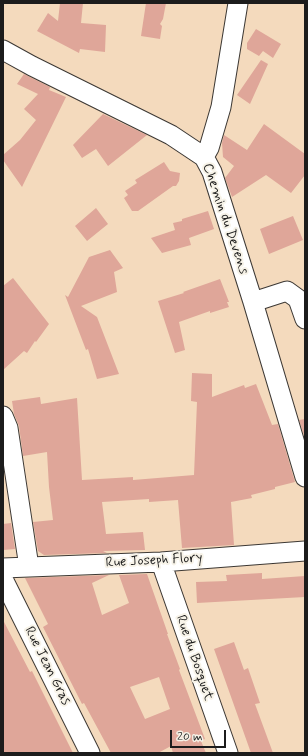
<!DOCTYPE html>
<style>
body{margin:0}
#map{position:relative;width:308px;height:756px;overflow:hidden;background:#f4dabd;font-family:Mynerve,sans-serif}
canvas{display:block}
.frame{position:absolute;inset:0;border:4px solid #1c1c1c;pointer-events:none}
.scale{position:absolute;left:170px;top:730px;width:56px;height:18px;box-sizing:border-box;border:2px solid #1c1c1c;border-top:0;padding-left:5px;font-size:12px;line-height:14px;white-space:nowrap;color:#1c1c1c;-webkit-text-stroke:3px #f7f3e8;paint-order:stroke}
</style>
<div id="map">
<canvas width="308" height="756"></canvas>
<div class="frame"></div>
<div class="scale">20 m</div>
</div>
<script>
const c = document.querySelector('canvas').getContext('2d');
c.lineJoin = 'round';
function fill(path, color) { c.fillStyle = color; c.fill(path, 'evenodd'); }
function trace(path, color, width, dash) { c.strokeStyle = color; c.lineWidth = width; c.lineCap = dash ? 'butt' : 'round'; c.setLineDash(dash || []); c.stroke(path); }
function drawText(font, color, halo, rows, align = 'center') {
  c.font = font + ' Mynerve,sans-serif'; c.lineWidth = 4; c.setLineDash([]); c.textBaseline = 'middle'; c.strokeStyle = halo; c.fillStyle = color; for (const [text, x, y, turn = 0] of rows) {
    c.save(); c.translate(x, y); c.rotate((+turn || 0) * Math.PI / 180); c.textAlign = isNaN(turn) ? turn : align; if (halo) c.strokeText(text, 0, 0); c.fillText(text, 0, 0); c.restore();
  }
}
const building = new Path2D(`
 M60,3H83L81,23L106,25L105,52L80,49L79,53L37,31L48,13L58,21Z
 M146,3H166L163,19L160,24L162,26L160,39L141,36Z
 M256,29L281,44L273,58L263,51L259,56L247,49V43Z
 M261,60L268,64L250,104L237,95Z
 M24,74L50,87L49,90L66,97L22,187L3,160V155L20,140L36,120L24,109L38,94L17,84Z
 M103,114L147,135L108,166L96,149L82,158L73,145Z
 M264,124L305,154V175L291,193L266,175L232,197L225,178L234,166L223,157L222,143L224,135L247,150Z
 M164,162L170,171L180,173L179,181L176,186H173L138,211H132L124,198L128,195L125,191L137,183L135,180Z
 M96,208L108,224L87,241L75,226Z
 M208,211L214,229L189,238L191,245L162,253L151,238L175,230L173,223L182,221V219Z
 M293,216L303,240L269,254L260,229Z
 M110,250L123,268L114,272L117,292L81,306L97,317L119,374L97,379L88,349L86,350L65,295L68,297L89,257Z
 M13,278L49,324L36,342L35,341L27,353L24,351L3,370V286Z
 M220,279L229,302H227L229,307L210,313V311L179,322L185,350L175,353L158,301L184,293L183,292Z
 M192,373L212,374V397L244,385L245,388L256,384L272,425L278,424L295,482L275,487V489L251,495L252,498L231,502L234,545L182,548L178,500L149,502V499L102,502L106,534L143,532L145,550L103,551L107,553L44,555L38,551L33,522L53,520L49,487L47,452L23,456L19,426L14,414L12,401L40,397L41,404L77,398L82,480L133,477V480L194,475L197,402L191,401Z
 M305,419V438L299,420Z
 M11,523L15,549L3,550V524Z
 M262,573V579L305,576V597L197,603L196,582L227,581L226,575Z
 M146,574H147L168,634H167L180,669L179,670L205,739L201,741L206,753H173L171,746L158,753H111L84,703L82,704L43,627L48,624L25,578L109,575L92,583L102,615L129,603L119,575ZM159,677L170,709L145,719L130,687Z
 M3,620L30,672L32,671L73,753H3Z
 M234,642L244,670L248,668L260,703L255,704L273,753H251L214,649Z`);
const minor = new Path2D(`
 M3,50L32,66L171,135L204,157L212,172L253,302L305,477
 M204,157L209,148L221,107L238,3
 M253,302L287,291L298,299L305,319
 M3,416L8,428L29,567
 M161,562L228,753
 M3,568L161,562L305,551
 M3,579L90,753`);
const streetNames = [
 ["Chemin du Devens",225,219,71],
 ["Rue Joseph Flory",154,561,-3],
 ["Rue du Bosquet",194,658,71],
 ["Rue Jean Gras",47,666,63]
];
fill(building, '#dfa699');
trace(minor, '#3c3834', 21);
trace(minor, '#fff', 19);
drawText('14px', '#1c1c1c', '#f7f3e8', streetNames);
</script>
